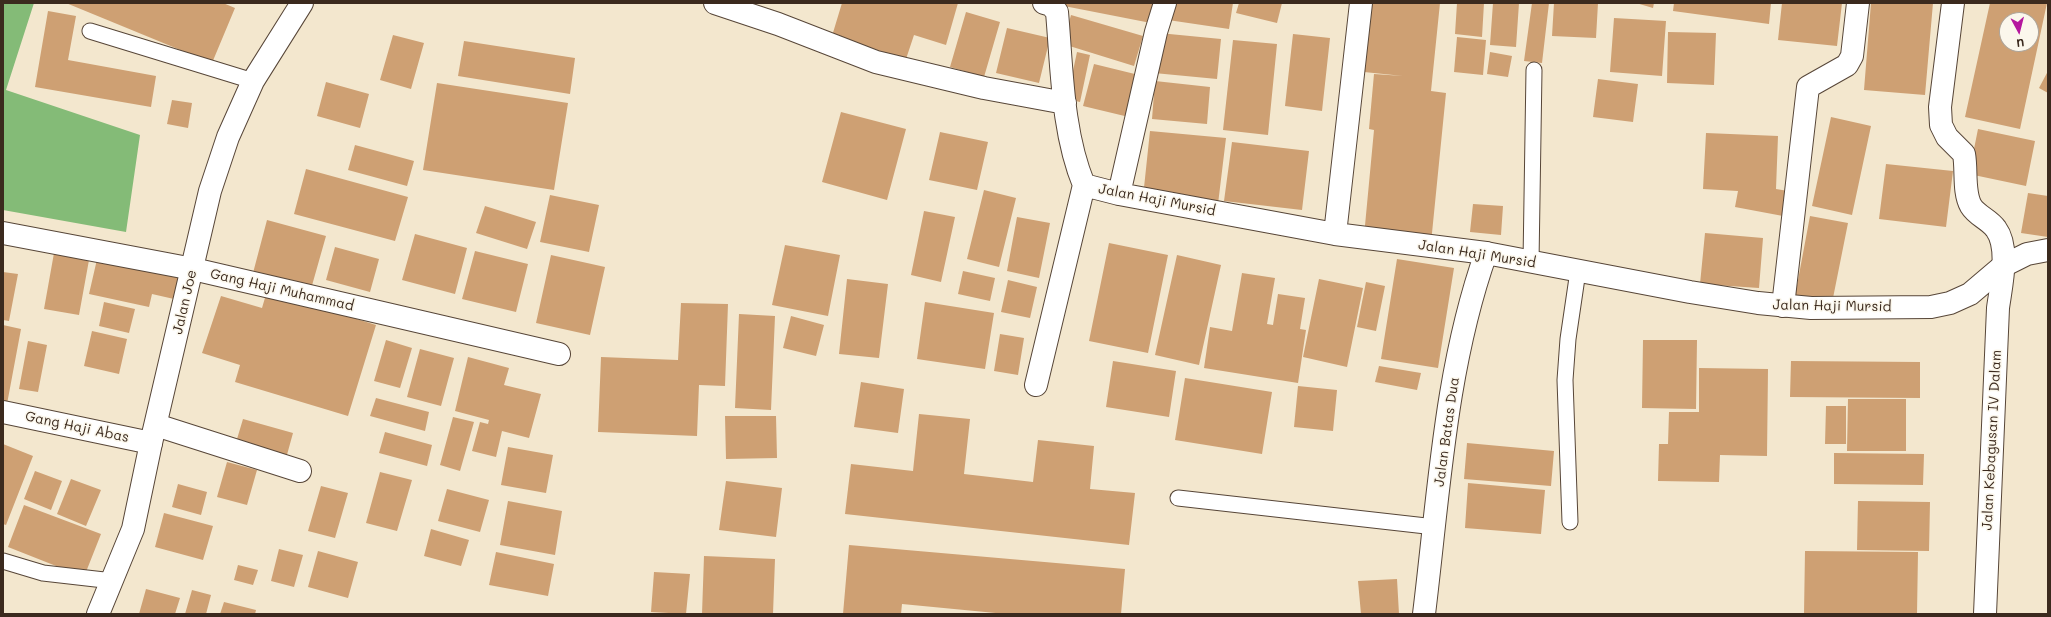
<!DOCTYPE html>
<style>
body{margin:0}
#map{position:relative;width:2051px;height:617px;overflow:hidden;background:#f3e7ce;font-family:Mali,sans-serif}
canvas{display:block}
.frame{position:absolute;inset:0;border:4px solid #3b2a1e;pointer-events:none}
.north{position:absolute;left:1999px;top:12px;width:40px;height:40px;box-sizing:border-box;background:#fbf7ec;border:1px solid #aea59a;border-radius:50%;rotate:173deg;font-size:11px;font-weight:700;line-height:16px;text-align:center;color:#3b2a1e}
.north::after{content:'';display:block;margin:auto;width:14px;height:18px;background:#b5179e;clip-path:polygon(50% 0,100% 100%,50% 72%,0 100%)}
</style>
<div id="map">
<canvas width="2051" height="617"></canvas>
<div class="frame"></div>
<div class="north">U</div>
</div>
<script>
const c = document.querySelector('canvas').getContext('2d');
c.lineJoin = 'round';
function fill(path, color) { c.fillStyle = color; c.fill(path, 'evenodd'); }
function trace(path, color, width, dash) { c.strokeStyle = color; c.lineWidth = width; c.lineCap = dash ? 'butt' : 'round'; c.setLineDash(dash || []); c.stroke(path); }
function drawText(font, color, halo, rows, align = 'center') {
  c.font = font + ' Mali,sans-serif'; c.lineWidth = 3; c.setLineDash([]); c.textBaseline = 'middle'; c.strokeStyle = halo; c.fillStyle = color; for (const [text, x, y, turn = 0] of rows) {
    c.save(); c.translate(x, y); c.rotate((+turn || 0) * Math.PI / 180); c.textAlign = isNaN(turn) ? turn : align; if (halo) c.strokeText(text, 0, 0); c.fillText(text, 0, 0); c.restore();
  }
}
const forest = new Path2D(`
 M3,3H34L6,90L140,135L126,232L3,210Z`);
const building = new Path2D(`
 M66,3H223L235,8L212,63Z
 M842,3H958L946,45L914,35L906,59L832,36Z
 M1064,3H1160L1156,24L1064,6Z
 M1171,3H1233L1229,29L1168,20Z
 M1239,3H1282L1277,23L1236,13Z
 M1372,3H1440L1431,91L1446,93L1431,243L1364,236L1374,130L1369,129L1374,74L1403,76L1364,72Z
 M1457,3H1484L1482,37L1455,34Z
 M1493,3H1519L1516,47L1490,45Z
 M1532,3H1549L1542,63L1524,61Z
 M1554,3H1598L1596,38L1552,36Z
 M1636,3H1654L1653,8Z
 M1674,3H1771L1769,24L1673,11Z
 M1782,3H1842L1837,46L1778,40Z
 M1871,3H1933L1925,95L1864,90Z
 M1990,3H2047L2020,129L1965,117ZM2007,20H2031V44H2007Z
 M48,11L76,16L68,60L156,76L151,107L35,87Z
 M966,12L1000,22L984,77L950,67Z
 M1071,15L1143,36L1134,66L1063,44Z
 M1614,18L1666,21L1662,76L1610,72Z
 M1007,28L1050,38L1039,83L996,73Z
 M1668,32L1716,33L1714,85L1667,83Z
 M1159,33L1221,39L1217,79L1154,73Z
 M1293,34L1330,38L1322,111L1285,106Z
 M393,35L424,43L411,89L380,80Z
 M1457,37L1486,40L1483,75L1454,72Z
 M1233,40L1277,44L1268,135L1223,130Z
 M464,41L575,58L570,94L458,76Z
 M1077,52L1090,55L1080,102L1067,99Z
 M1490,52L1512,56L1508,77L1487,74Z
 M1094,64L1143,76L1133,118L1083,106Z
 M2048,71V93L2039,88Z
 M1598,79L1638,84L1633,122L1593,117Z
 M1155,81L1210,87L1207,124L1152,119Z
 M326,82L369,94L360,128L317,116Z
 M437,83L568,103L554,190L423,170Z
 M172,100L192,103L188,128L167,124Z
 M841,112L906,129L887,200L822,182Z
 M1831,117L1871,126L1852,215L1812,206Z
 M1978,129L2035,141L2026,186L1969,174Z
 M1150,131L1226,138L1218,204L1143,197Z
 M940,132L988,142L977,190L929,180Z
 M1706,133L1778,136L1776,189L1788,191L1783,216L1735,207L1738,191L1703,189Z
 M1232,142L1309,151L1302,210L1224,201Z
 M355,145L414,161L407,186L348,170Z
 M1886,164L1953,171L1946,227L1879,219Z
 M306,169L408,197L395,241L294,214Z
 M984,190L1016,198L999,267L967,259Z
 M2028,193L2048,196V237L2021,233Z
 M550,195L599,205L589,252L540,242Z
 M1473,204L1503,206L1501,235L1470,232Z
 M485,206L536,222L527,249L476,233Z
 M924,211L955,217L941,282L911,275Z
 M1810,216L1848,223L1832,303L1795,296Z
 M1017,217L1050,223L1039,278L1007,271Z
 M267,220L326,236L311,289L253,273Z
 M1705,233L1763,238L1759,288L1700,284Z
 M415,234L467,248L455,294L402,280Z
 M1109,243L1168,255L1148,353L1089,341Z
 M785,245L840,255L828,316L772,305Z
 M335,247L379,259L370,292L326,280Z
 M475,251L528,264L516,312L462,299Z
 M54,253L89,260L79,315L44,309Z
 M98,255L180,274L174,299L152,294L149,307L89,294Z
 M551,255L605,267L590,335L536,323Z
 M1177,255L1221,265L1199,365L1155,355Z
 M1397,259L1454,268L1438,368L1381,359Z
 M963,271L995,278L990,301L958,294Z
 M3,272L18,274L9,321L3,320Z
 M1242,273L1275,278L1267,324L1273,325L1278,294L1305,298L1300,329L1306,330L1298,383L1204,368L1210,327L1232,331Z
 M847,279L888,284L879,358L839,354Z
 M1319,279L1363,288L1347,367L1303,357Z
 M1008,280L1037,287L1030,318L1001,312Z
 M1366,282L1385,286L1376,331L1357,327Z
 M267,291L376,325L348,416L235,382L240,365L202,353L221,296L262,308Z
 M104,302L135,309L129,333L99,326Z
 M925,302L994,313L985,369L917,359Z
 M681,303L728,304L725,386L699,385L697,436L598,432L601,357L678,360Z
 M739,314L775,316L771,410L735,408Z
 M791,316L824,325L816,356L783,348Z
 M3,325L21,329L7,404L3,403Z
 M92,331L127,339L119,374L84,366Z
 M1000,334L1024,338L1018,375L994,371Z
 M386,340L412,348L400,388L374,381Z
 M1643,340H1697L1696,409L1642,408Z
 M28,341L47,345L38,392L19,389Z
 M420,349L454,358L441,406L407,397Z
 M468,357L509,368L504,385L541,394L529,438L502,431L496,457L472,451L480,422L488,424L489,420L455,411Z
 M1113,361L1176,371L1169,417L1106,407Z
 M1791,361L1920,362V398L1790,397Z
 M1379,366L1421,373L1417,390L1375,382Z
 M1699,368L1768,369L1767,456L1720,455L1719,482L1658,481L1659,444H1668L1669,412H1699Z
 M1185,378L1272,392L1262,454L1175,440Z
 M861,382L904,389L898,433L854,427Z
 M1298,386L1337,390L1333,431L1294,427Z
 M376,398L429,412L425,431L370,416Z
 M1848,399H1906V451H1847Z
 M1826,406H1846V444H1825Z
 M919,414L970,419L964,474L1033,482L1038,440L1094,446L1090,489L1135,493L1129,545L845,514L851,464L913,471Z
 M725,416H776L777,458L726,459Z
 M453,417L474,422L460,471L440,465Z
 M243,419L293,433L285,462L234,449Z
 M385,432L432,445L427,466L379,453Z
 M1467,443L1554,451L1551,486L1464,479Z
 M3,444L33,456L6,525L3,524Z
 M508,447L553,455L546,493L501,485Z
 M1834,453L1924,454L1923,485L1834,484Z
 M227,462L257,470L247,505L217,497Z
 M35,471L62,481L51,510L24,499Z
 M380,472L412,480L397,531L366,523Z
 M71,479L101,490L86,526L57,514Z
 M726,481L782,488L776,537L719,530Z
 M1468,483L1545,490L1541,534L1465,528Z
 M178,484L207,492L201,515L172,507Z
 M321,486L348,493L335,538L308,531Z
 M447,489L489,500L480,532L438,521Z
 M508,501L562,511L555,555L500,545Z
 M1858,501L1930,502L1929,551L1857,550Z
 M24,505L101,534L84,577L8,547Z
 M164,513L213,526L203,560L155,547Z
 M431,529L469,540L461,566L424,556Z
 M849,545L1125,569L1121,614H1006L902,604L901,614H843Z
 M279,549L303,555L294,587L271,581Z
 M318,551L358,562L348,598L308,587Z
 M1805,551L1918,552L1917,614H1804Z
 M496,552L554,564L548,596L489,585Z
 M704,556L775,559L773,614H702Z
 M238,565L258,570L253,585L234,580Z
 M654,572L690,574L686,614L651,612Z
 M1397,579L1399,614H1361L1358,581Z
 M146,589L180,598L175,614H139Z
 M192,590L211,595L206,614H185Z
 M224,602L256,610L255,614H220Z`);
const service = new Path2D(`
 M90,31L253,81
 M1531,262L1534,70
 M1178,498L1435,527
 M1570,522L1565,380L1568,339L1578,271
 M3,561L43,573L113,581`);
const minor = new Path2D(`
 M715,3L778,24L876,62L984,88L1065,103
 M1044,3L1051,5L1057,12C1062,69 1062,132 1084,185
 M1953,3L1940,107L1941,125L1947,137L1964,154C1967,170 1963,192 1971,206C1977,216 1989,219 1996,229C2010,248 2001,286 1998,308L1985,614
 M1084,185L1119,194L1335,234L1486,253
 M1119,194L1156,32L1165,3
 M3,233L193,269L559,354
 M1335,234L1361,3
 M1783,306L1808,87L1847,65L1852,56L1858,3
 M1036,385L1084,185
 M3,412L151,443
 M156,425L300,471`);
const tertiary = new Path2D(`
 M98,614L133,529L151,443L210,191L228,137L253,81L302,3
 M1424,614C1439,493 1445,369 1486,253L1690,292L1758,303L1811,308L1931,307L1950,303L1970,294L2003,266L2027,254L2048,250`);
const streetNames = [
 ["Jalan Haji Mursid",1157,200,11],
 ["Jalan Haji Mursid",1477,254,9],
 ["Gang Haji Muhammad",282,290,13],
 ["Jalan Joe",185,302,-77],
 ["Jalan Haji Mursid",1832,306,1],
 ["Gang Haji Abas",77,427,12],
 ["Jalan Batas Dua",1447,432,-82],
 ["Jalan Kebagusan IV Dalam",1992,440,-87]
];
fill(forest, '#84bb77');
fill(building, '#cea073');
trace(service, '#574638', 17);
trace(minor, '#574638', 24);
trace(tertiary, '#574638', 24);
trace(service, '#fff', 15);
trace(minor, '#fff', 22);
trace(tertiary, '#fff', 22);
drawText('14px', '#3b2a1e', '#fbf7ec', streetNames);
</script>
